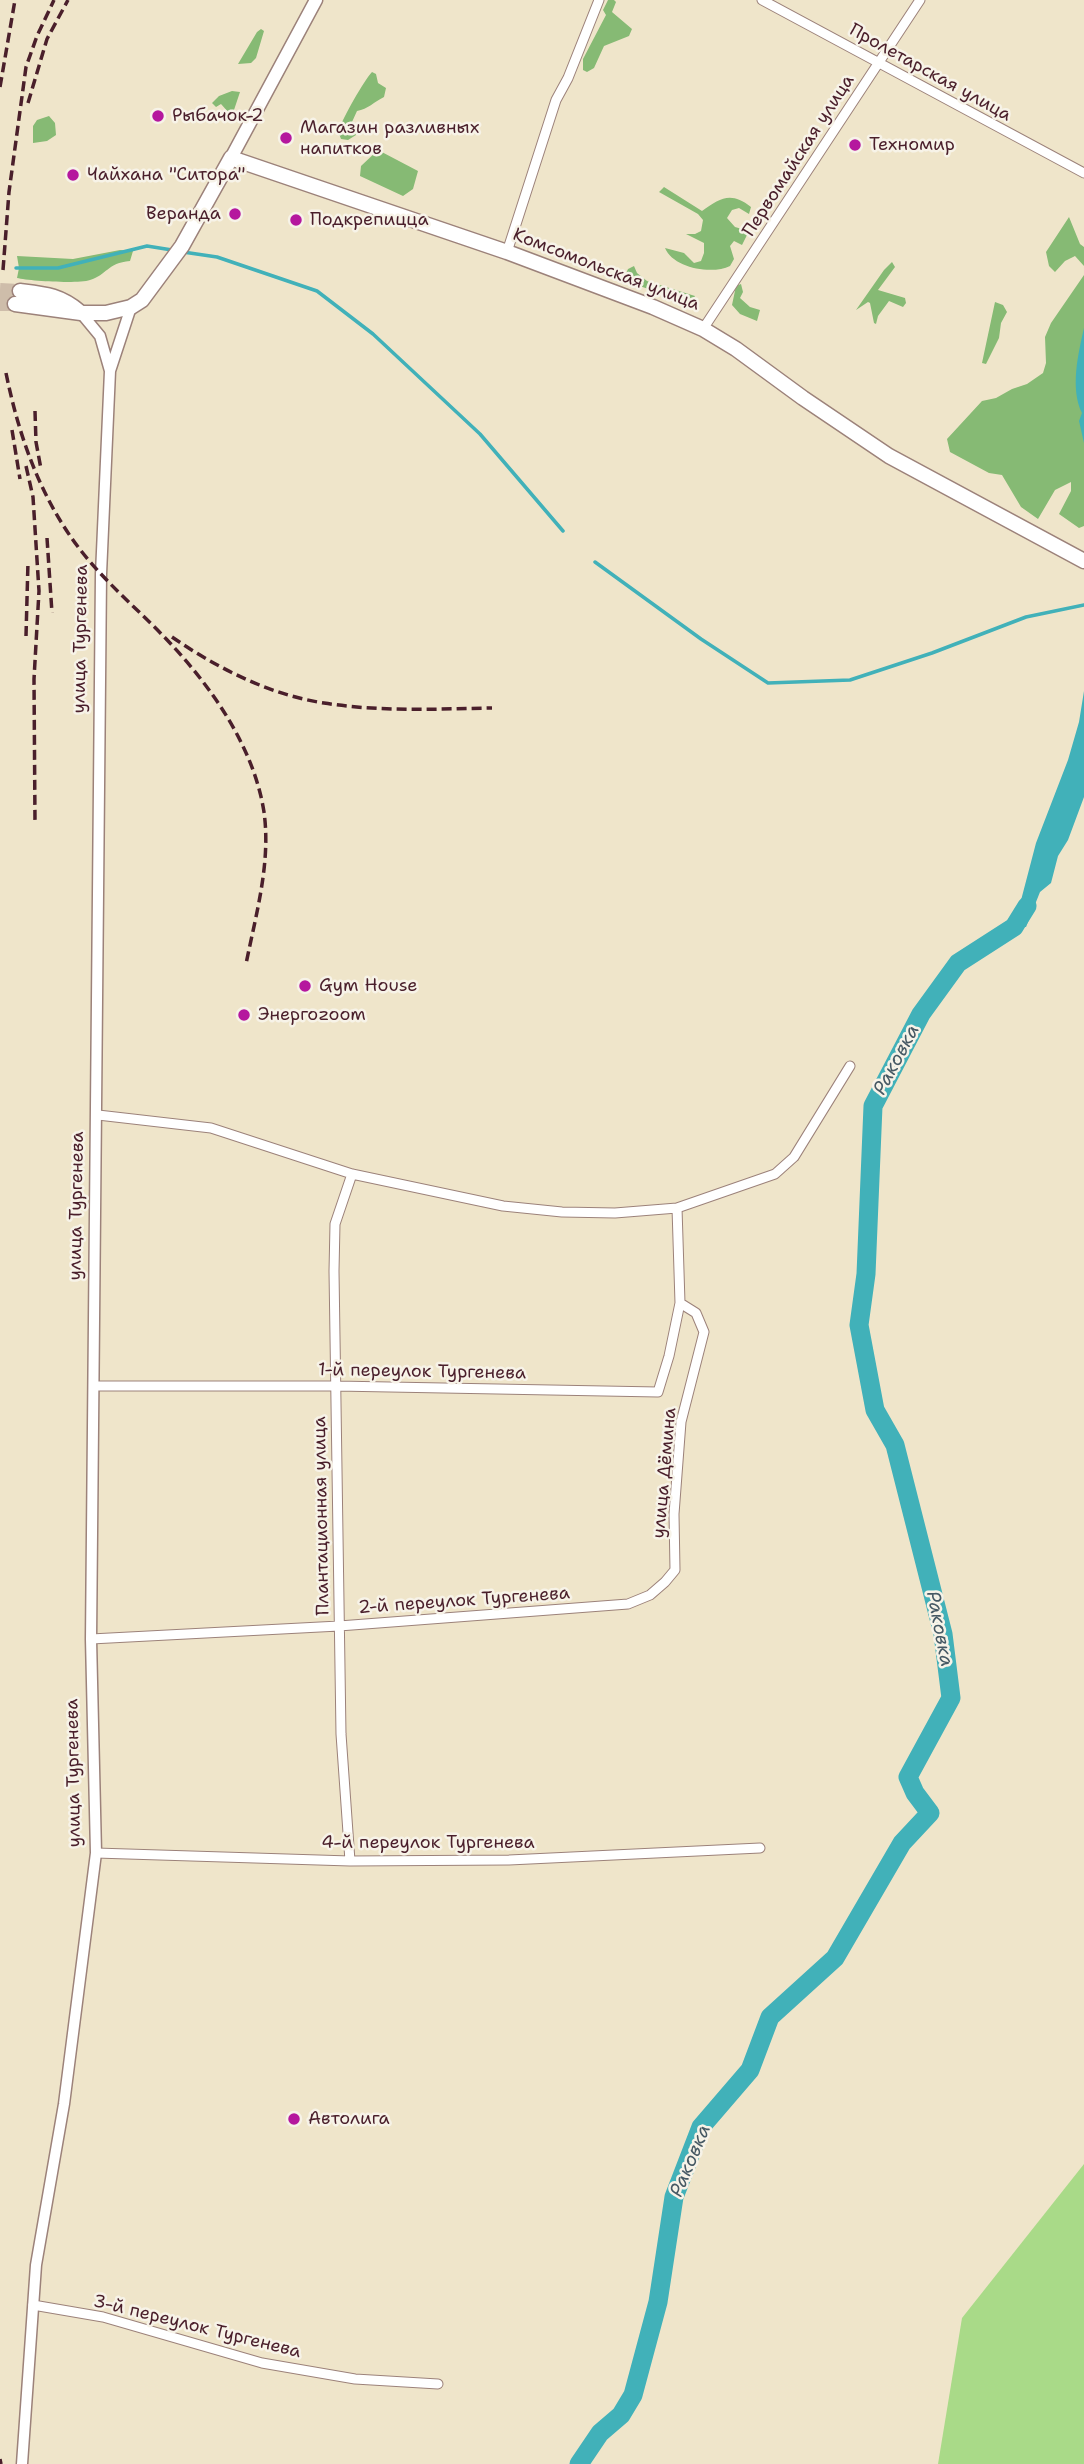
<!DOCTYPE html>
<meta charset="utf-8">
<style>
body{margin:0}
canvas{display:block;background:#efe5ca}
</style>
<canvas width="1084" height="2464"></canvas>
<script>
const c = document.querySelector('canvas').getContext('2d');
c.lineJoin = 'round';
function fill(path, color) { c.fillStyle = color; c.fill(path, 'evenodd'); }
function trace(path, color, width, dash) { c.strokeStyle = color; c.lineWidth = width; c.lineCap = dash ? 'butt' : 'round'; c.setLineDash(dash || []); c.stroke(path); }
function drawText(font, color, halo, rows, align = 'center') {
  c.font = font + ' "Shantell Sans",sans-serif'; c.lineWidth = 5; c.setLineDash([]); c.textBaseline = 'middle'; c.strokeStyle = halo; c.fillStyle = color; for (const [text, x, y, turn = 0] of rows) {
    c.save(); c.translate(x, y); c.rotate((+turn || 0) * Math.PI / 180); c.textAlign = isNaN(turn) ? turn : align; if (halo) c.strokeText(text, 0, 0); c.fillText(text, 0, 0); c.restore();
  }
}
const green = new Path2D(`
 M1084,2164V2464H938L962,2318Z`);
const forest = new Path2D(`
 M608,0H614L616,2L612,12L632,29L629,36L604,46L594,68L587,72L583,70V59L606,15L603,10Z
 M261,29L264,31L256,58L251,63L238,64L257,32Z
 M372,72L376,74L378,83L386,88L384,97C374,102 368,109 357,111L352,122L356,135L348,140L341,139C339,133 338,134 340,128C342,119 365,79 372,72Z
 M232,91L240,92L234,110L229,113L221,104L216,107L212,103L219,96Z
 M49,116L55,123L56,135L47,141L33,143V126L37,120Z
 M378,150L418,171L413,189L403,196L360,176L361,166Z
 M664,187L702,211C720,198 731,191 751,207L749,214L739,208L732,210L727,218L735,227L749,231L742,245L734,241L730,246L734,259L730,266C712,275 673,268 665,248L684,253L694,263L701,261L704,253V243L686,234H695L701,231L703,220L698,214L659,192Z
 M1069,217L1080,244L1084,247V266L1075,256L1065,261L1055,272L1049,266L1046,252Z
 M120,250L133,251L130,261C107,263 107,275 90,280C78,284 29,281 17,278L19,268L17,256L73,259Z
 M892,262L895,267L878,290L905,298L906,303L903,307L889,301L878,316L876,324L874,323L870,303L868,302L856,310L884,270Z
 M634,266L637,273L647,281L695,296L692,301C682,300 673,295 663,293C648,289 638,287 625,276L628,269Z
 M1084,275V526L1079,528L1059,514L1071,491V482L1055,490L1038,519L1021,507L1002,475L989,473L950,452L947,439L982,401L996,398L1012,389L1027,384L1043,373L1046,363L1045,337L1051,323Z
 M741,284L743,292L740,298L750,307L760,310L757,321L740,314L732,305L736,286Z
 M995,302L1003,305L1007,312L1001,323L999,338L986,364L982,363Z`);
const water = new Path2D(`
 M1084,328V443L1079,421L1082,413C1070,389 1078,354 1084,328Z
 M1084,691V797L1068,840L1058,856L1051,883L1040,892L1026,927H1014L1036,843L1068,760L1079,722Z`);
const stream = new Path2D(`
 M183,252L217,257L317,291L373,334L480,434L563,531
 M16,268H58L147,246L172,250
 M595,562L701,639L768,683L850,680L932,653L1026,617L1084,605`);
const river = new Path2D(`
 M579,2464L600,2433L621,2415L633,2395L658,2302L674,2197L701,2127L750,2070L770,2017L835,1958L902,1843L930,1813L915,1793L908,1777L951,1698L943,1634L895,1445L875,1410L859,1325L866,1274L873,1106L921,1014L958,963L1014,927L1027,906`);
const primaryTunnel = new Path2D(`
 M0,290L20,291
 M0,304H15`);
const minor = new Path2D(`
 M762,0L1084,173
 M507,252L556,100L568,78L599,0
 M703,329L920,0
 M98,1115L211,1128L352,1174L503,1206L562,1212L615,1213L677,1208L775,1174L794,1157L850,1066
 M94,1386H336L658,1392L669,1356L680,1303
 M91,1639L339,1626L628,1604L650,1595L665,1582L675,1570L674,1514L681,1422L704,1332L696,1313L680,1303L677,1208
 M96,1853L350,1861L509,1860L760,1848
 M350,1861L341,1734L334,1271L335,1224L352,1174
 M33,2305L103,2317L262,2363L355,2379L438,2384`);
const tertiary = new Path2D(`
 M81,313L100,336L110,371
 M22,2464L36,2265L64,2104L96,1853L91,1639L101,574L110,371L131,307`);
const secondary = new Path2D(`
 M231,158L316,0`);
const primary = new Path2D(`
 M20,291C45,294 60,295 80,312
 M15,304L81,313H106L131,307L142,300L182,246L231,158L507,252L653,307L703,329L736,349L803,398L889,456L1084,561`);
const rail = new Path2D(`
 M0,87L15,0
 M28,103L47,39L68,0
 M3,270L9,192L26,67L37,36L54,0
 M6,373C19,437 41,500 82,552C108,585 141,612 170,643C213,689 254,748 264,812C271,863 256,914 246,964
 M35,411L36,442L41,469
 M12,430L20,479
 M26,466L33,497L39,591L34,679L35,822
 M47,538L52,613
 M26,636L28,562
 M172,637C217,668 270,695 324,703C380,712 436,709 492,708
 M0,2459L1,2464`);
const markers = [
 [158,116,7,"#b5179e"],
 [286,138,7,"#b5179e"],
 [855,145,7,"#b5179e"],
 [73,175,7,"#b5179e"],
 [235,214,7,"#b5179e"],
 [296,220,7,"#b5179e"],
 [305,986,7,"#b5179e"],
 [244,1015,7,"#b5179e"],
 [294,2119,7,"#b5179e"]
];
const streetNames = [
 ["Пролетарская улица",930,73,29],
 ["Первомайская улица",799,156,-57],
 ["Комсомольская улица",606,270,21],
 ["улица Тургенева",81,639,-89],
 ["улица Тургенева",77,1206,-89],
 ["1-й переулок Тургенева",422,1372,1],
 ["улица Дёмина",665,1473,-85],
 ["Плантационная улица",322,1516,-91],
 ["2-й переулок Тургенева",464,1601,-4],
 ["улица Тургенева",74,1773,-91],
 ["4-й переулок Тургенева",428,1843],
 ["3-й переулок Тургенева",197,2327,14]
];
const poiNames = [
 ["Рыбачок-2",172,116],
 ["Магазин разливных",300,128],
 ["напитков",300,149],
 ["Техномир",869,145],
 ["Чайхана \"Ситора\"",87,175],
 ["Веранда",221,214,"right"],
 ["Подкрепицца",310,220],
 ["Gym House",319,986],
 ["Энергоzoom",258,1015],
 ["Автолига",308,2119]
];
const waterNames = [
 ["Раковка",897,1060,-62],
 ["Раковка",939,1629,79],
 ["Раковка",691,2161,-67]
];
fill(green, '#a9da88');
fill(forest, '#86ba74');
fill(water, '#41b1b9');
trace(stream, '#41b1b9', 3.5);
trace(river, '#41b1b9', 19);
trace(primaryTunnel, '#cebdaa', 14, [14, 7]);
trace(minor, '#9c827a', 11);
trace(tertiary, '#9c827a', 13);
trace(secondary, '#9c827a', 15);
trace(primary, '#9c827a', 17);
trace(minor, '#fff', 9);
trace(tertiary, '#fff', 10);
trace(secondary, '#fff', 12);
trace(primary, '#fff', 14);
trace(rail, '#4a1f2b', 3.5, [10, 5]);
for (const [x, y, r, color] of markers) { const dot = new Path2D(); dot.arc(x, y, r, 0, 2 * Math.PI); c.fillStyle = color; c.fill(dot); trace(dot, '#f7f3e8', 2.5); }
drawText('18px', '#4a1f2b', '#f7f3e8', streetNames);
drawText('18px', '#4a1f2b', '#f7f3e8', poiNames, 'left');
drawText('italic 19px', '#465964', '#f7f3e8', waterNames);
</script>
